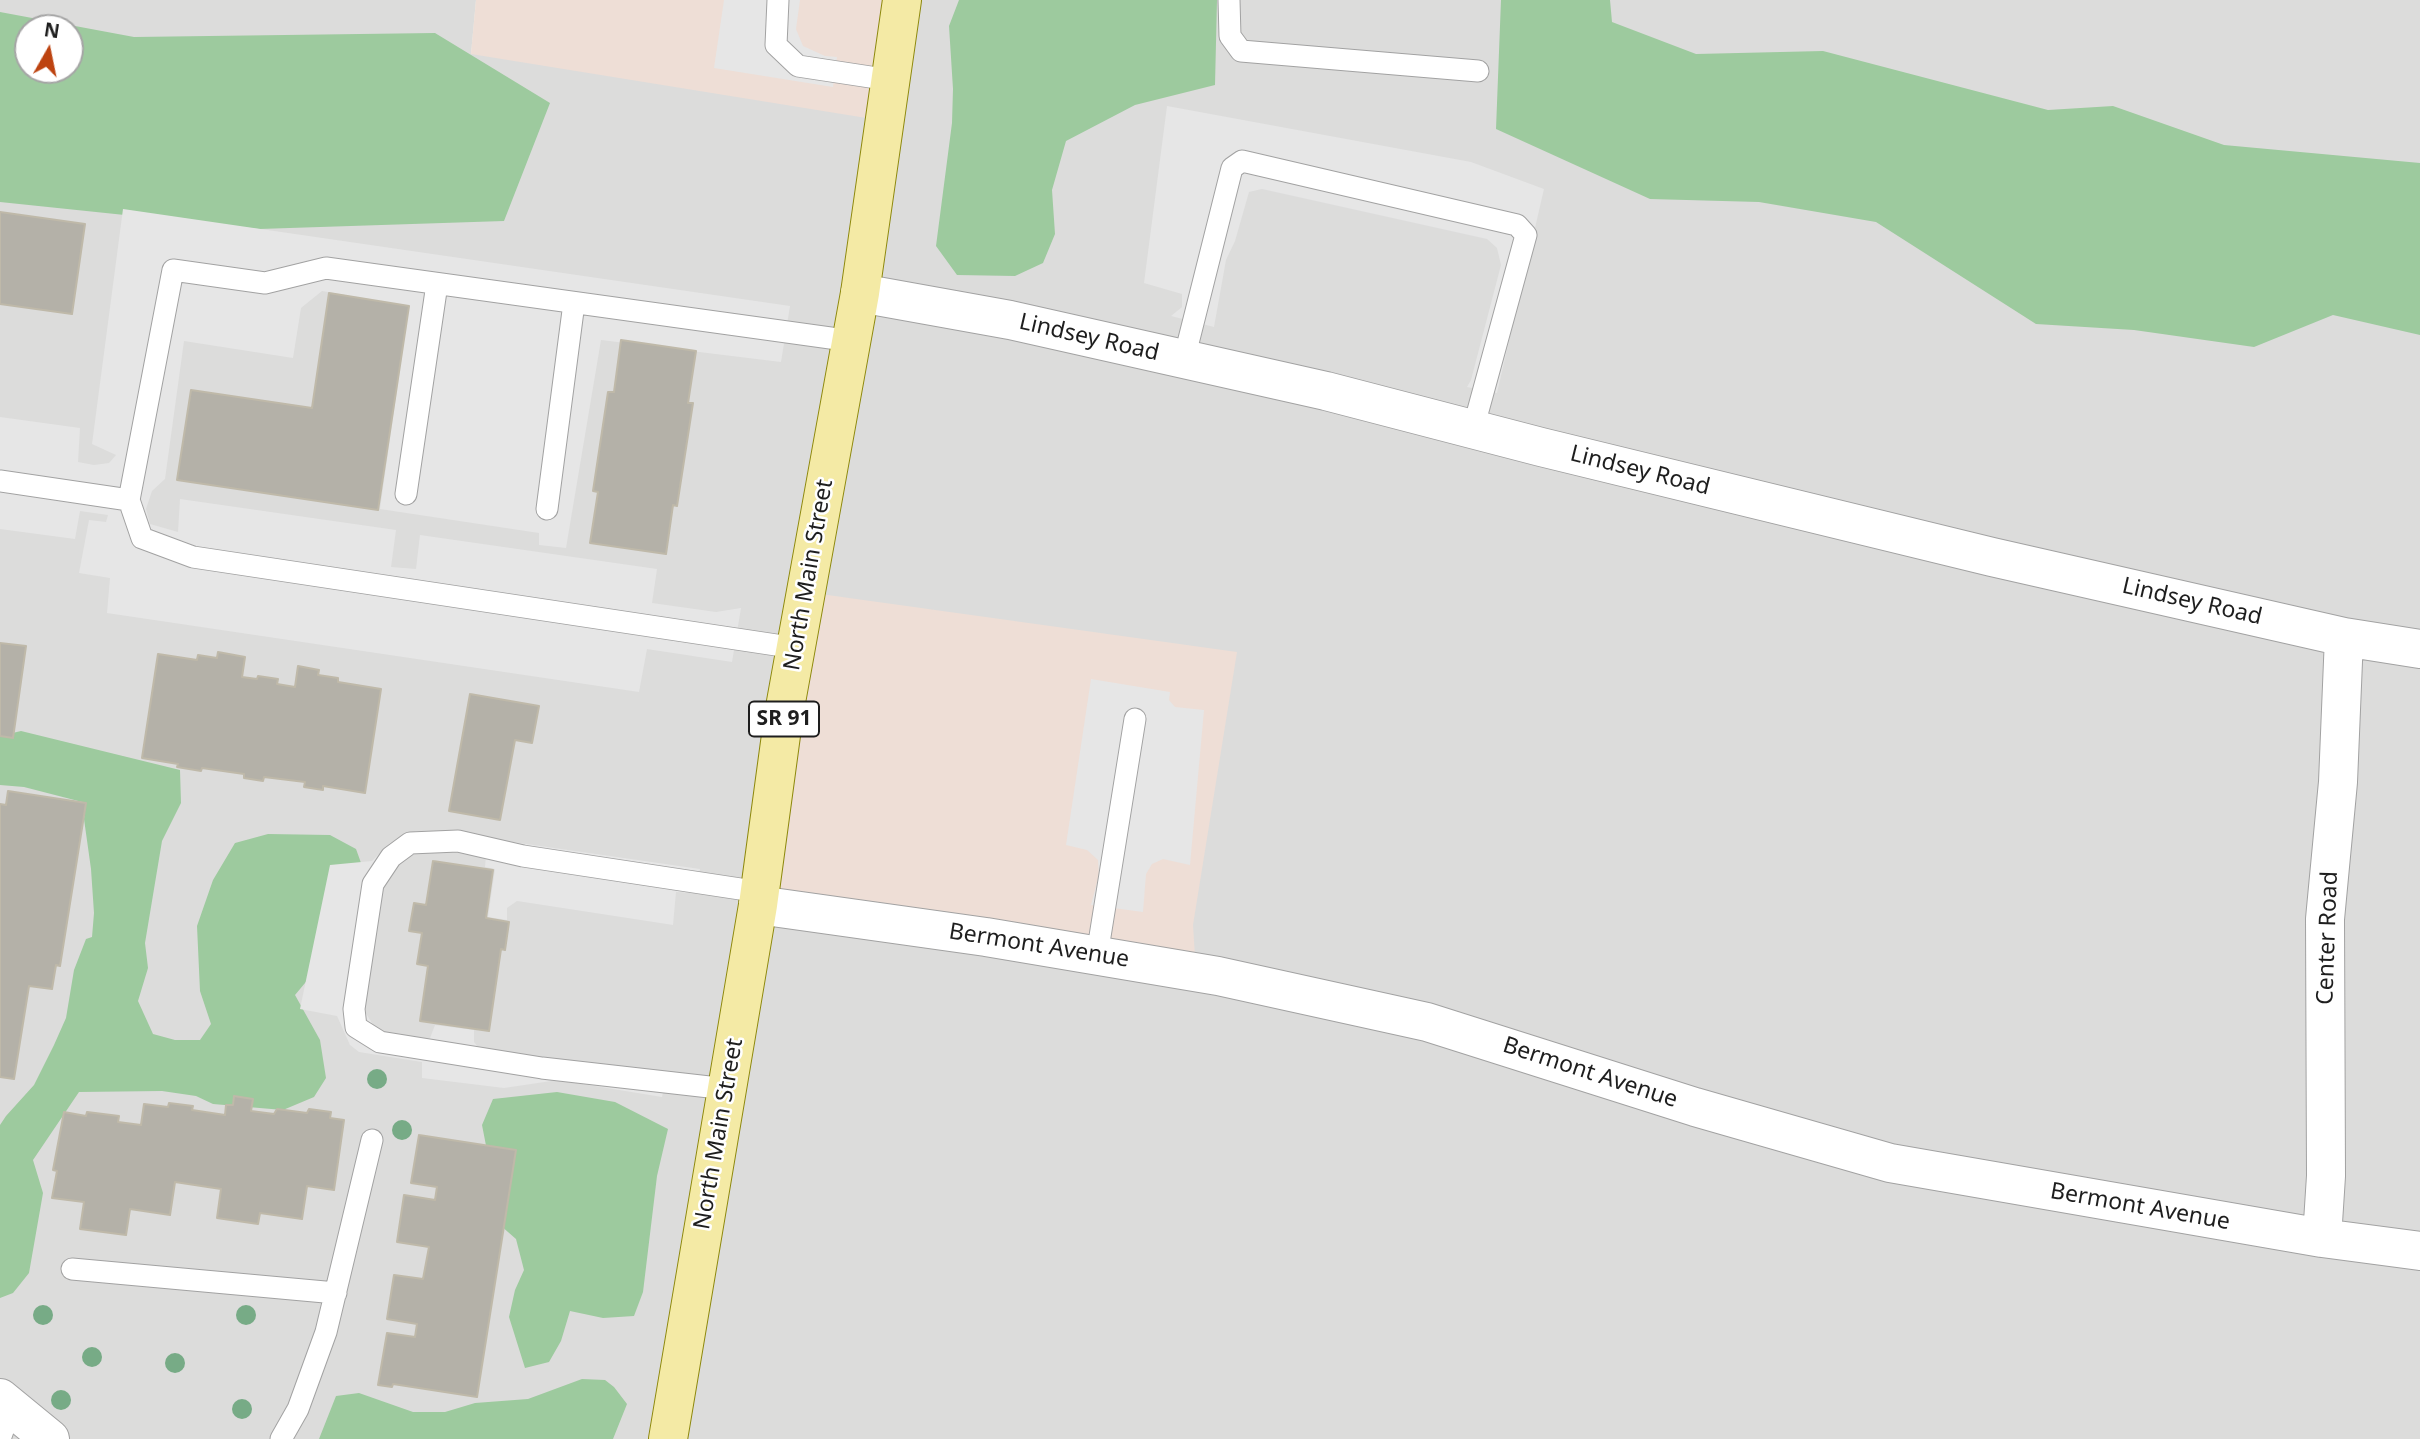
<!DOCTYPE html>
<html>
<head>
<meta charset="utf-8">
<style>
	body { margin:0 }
	#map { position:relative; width:2420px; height:1439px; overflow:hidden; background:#efeee5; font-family:"Noto Sans",sans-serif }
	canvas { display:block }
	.north { position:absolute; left:14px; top:14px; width:70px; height:70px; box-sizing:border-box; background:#fff; border:2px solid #a5a5a5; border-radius:50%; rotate:9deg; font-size:19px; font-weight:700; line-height:28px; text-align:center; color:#1e1e1e }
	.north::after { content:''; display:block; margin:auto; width:24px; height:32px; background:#bd4310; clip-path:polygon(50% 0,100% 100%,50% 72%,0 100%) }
</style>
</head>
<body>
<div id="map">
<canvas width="2420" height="1439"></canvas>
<div class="north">N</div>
</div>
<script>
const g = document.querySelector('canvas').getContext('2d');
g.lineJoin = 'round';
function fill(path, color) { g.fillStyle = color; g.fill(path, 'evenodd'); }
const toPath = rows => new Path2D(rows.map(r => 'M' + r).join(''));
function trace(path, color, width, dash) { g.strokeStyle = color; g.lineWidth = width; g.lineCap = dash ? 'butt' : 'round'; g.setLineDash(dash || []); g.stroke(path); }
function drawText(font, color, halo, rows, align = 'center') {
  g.font = font + ' "Noto Sans",sans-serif'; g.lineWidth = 5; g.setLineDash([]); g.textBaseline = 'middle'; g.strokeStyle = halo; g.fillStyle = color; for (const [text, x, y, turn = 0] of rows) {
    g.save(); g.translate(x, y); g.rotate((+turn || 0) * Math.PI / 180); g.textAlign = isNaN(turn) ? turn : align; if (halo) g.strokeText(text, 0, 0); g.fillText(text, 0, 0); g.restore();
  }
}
fill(toPath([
	[0,0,476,0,471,54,902,0,2420,0,2420,1439,0,1439],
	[28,28,70,28,70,70,28,70]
]), '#dcdcdb');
fill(toPath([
	[476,0,902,0,885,121,471,54],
	[806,592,1237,652,1193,925,1196,972,758,905]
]), '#eeded6');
fill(toPath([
	[959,0,1217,0,1215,85,1135,105,1066,141,1052,190,1055,234,1043,263,1015,276,957,275,936,246,952,123,953,89,949,26],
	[1501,0,1610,0,1612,22,1696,54,1823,51,2048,110,2113,106,2224,145,2420,163,2420,335,2333,315,2254,347,2134,330,2036,324,1876,222,1759,202,1650,199,1496,129],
	[0,12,134,37,435,33,550,103,504,221,259,229,0,202],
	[28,28,70,28,70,70,28,70],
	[21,731,180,770,181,803,162,841,145,943,148,968,138,1001,153,1034,175,1040,200,1040,211,1024,200,991,197,926,213,880,235,843,268,834,330,835,356,849,369,885,335,947,295,995,320,1040,326,1078,314,1097,283,1110,213,1104,196,1096,162,1091,79,1092,33,1160,43,1193,29,1273,13,1293,0,1298,0,1125,6,1116,34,1085,54,1045,66,1018,74,970,86,939,92,937,94,913,91,869,84,819,86,803,24,787,0,785,0,736],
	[557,1092,615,1102,668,1129,657,1176,643,1292,634,1316,603,1318,570,1311,561,1341,549,1362,525,1368,509,1317,515,1290,524,1270,516,1239,492,1218,490,1166,482,1125,493,1099],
	[582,1379,605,1380,614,1387,627,1404,613,1439,319,1439,336,1396,359,1393,413,1412,445,1412,475,1403,528,1399]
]), '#9dca9e');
fill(toPath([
	[724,0,800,0,796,29,803,46,825,56,837,57,833,87,714,68],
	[1167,106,1471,162,1544,189,1497,393,1467,387,1471,380,1501,265,1497,248,1487,239,1262,189,1249,192,1235,241,1226,260,1214,327,1171,316,1182,307,1182,294,1144,283],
	[123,209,790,306,781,362,601,340,566,548,539,545,539,533,380,509,409,306,322,291,301,308,293,358,184,341,165,479,152,491,146,509,150,524,178,532,180,499,396,530,391,567,416,569,420,535,657,569,652,603,716,612,741,608,732,662,647,649,639,692,107,613,110,578,79,573,89,520,106,522,108,515,80,511,75,539,0,529,0,417,80,428,78,462,94,465,109,463,116,455,92,444],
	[1091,679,1170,692,1169,700,1175,707,1204,710,1190,865,1163,859,1152,864,1146,874,1143,912,1091,905,1099,875,1098,860,1087,850,1066,845],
	[416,831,450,833,700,869,695,893,676,892,673,925,517,901,507,908,507,920,488,917,495,869,485,867,486,856,431,850,410,855,392,870,383,888,364,1010,375,1028,390,1035,416,1039,430,1038,435,1025,474,1030,474,1042,482,1052,666,1077,662,1097,558,1080,504,1088,422,1078,422,1062,359,1052,350,1045,337,1016,300,1009,330,865,372,861,390,843]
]), '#e6e6e6');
const building = toPath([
	[0,212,85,224,72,314,0,304,0,212],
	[329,293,409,306,378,510,177,480,191,390,312,408,329,293],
	[621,340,696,351,688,403,693,403,677,506,673,505,666,554,590,543,598,492,593,491,608,392,614,392,621,340],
	[0,643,26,646,13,738,0,736,0,643],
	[218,652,245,657,242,677,257,679,258,676,278,679,277,684,295,687,298,666,319,670,318,675,338,678,338,682,381,689,365,793,323,786,323,790,304,787,305,782,264,777,263,781,244,778,244,774,202,768,201,771,177,767,178,764,142,758,158,654,197,660,198,655,217,658,218,652],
	[470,694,539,706,532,743,515,740,500,820,449,811,470,694],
	[8,791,86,803,60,966,56,965,52,989,29,986,14,1079,0,1077,0,804,6,805,8,791],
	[433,861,493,870,486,918,509,922,505,950,501,949,489,1031,420,1021,428,966,417,964,422,933,409,931,414,903,426,905,433,861],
	[234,1096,253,1099,251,1111,274,1114,277,1109,307,1113,309,1109,331,1112,330,1118,344,1120,334,1190,307,1186,302,1219,260,1213,258,1224,217,1218,221,1189,175,1182,170,1215,130,1209,126,1235,80,1229,84,1202,52,1198,57,1171,53,1170,64,1112,86,1116,87,1112,119,1116,118,1122,141,1125,144,1104,168,1107,169,1103,193,1106,192,1110,225,1115,226,1105,233,1105,234,1096],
	[419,1135,516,1150,477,1397,393,1384,392,1387,378,1385,387,1333,415,1337,417,1324,387,1319,394,1275,423,1279,429,1247,397,1242,404,1195,435,1200,437,1187,411,1183,419,1135]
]);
fill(building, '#b4b1a8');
trace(building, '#bfb9a9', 2);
const service = toPath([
	[778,0,776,45,798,66,890,80],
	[1229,0,1230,36,1241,51,1478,71],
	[1184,359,1232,168,1242,161,1517,225,1526,235,1473,429],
	[0,481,129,500,142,538,193,557,796,648],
	[406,494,437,284],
	[129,500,173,270,265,283,326,268,852,341],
	[547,509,574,303],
	[1097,955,1135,719],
	[727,1089,542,1068,380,1042,356,1027,354,1009,373,884,391,857,410,843,458,841,523,856,760,892],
	[72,1269,336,1293],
	[0,1439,11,1408],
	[281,1439,298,1409,326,1332,372,1140]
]);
const minor = toPath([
	[860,293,1010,320,1326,391,1541,447,1992,557,2344,637,2420,649],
	[758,905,986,937,1218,976,1427,1022,1695,1107,1890,1163,2322,1238,2420,1251],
	[2322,1238,2326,1176,2325,919,2338,782,2344,637],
	[0,1398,50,1439]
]);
const primary = toPath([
	[668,1439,758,905,784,713,860,293,902,0]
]);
trace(service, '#a2a2a2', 23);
trace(minor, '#a2a2a2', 40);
trace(primary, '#8d880c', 40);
trace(service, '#fff', 21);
trace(minor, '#fff', 38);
trace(primary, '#f4eaa5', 38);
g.fillStyle = '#77ab86';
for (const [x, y] of [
	[377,1079],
	[402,1130],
	[43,1315],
	[246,1315],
	[92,1357],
	[175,1363],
	[61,1400],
	[242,1409]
]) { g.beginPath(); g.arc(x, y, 10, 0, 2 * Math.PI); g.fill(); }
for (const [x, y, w] of [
	[784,719,70]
]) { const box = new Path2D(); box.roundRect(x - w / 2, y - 17.5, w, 35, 5); g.fillStyle = '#fff'; g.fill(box); trace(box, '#1e1e1e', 2); }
drawText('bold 21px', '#1e1e1e', null, [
	["SR 91",784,719]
]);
drawText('23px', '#1e1e1e', '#fff', [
	["Lindsey Road",1089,338,13],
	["Lindsey Road",1640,471,14],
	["North Main Street",809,575,-80],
	["Lindsey Road",2192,602,13],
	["Center Road",2328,938,-88],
	["Bermont Avenue",1039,946,9],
	["Bermont Avenue",1590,1073,18],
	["North Main Street",719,1134,-80],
	["Bermont Avenue",2140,1207,10]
]);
</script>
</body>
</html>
